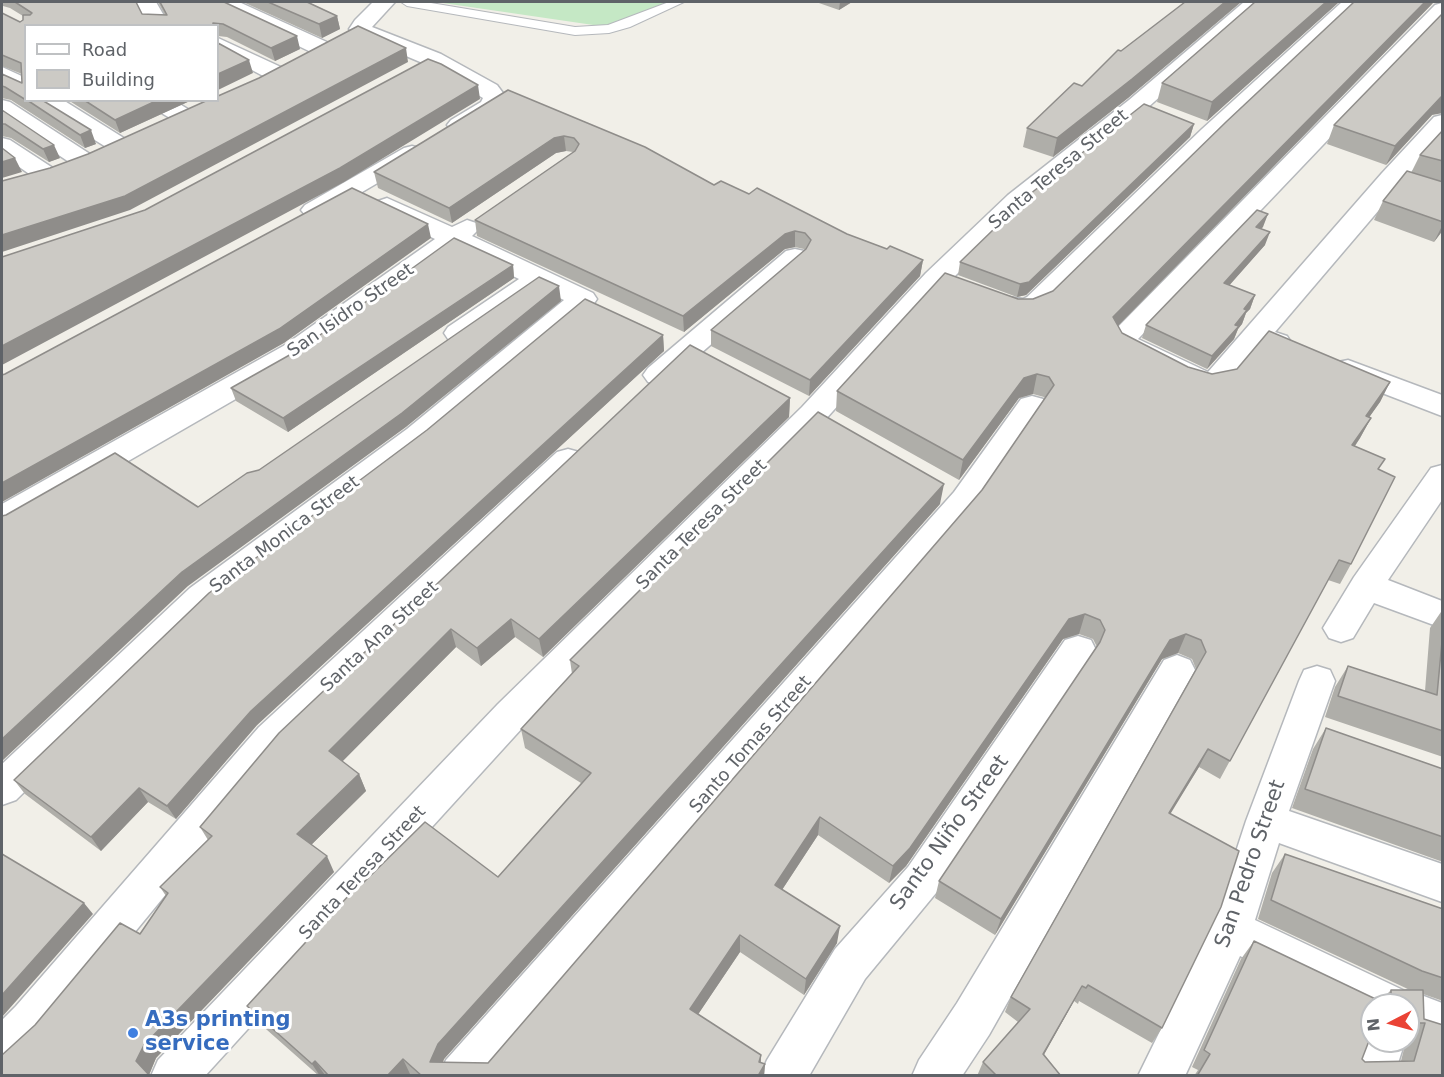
<!DOCTYPE html>
<html>
<head>
<meta charset="utf-8">
<style>
	body { margin:0 }
	#map { position:relative; width:1444px; height:1077px; overflow:hidden; background:#f1efe8; font-family:"DejaVu Sans",sans-serif }
	canvas { display:block }
	.frame { position:absolute; inset:0; border:3px solid #5f6368; pointer-events:none }
	.legend { position:absolute; left:24px; top:24px; width:195px; height:78px; box-sizing:border-box; background:#fff; border:2px solid #bfc1c3; margin:0; padding:8px 10px; list-style:none; font-size:18px; color:#5f6368 }
	.legend li { display:flex; align-items:center; gap:12px; height:30px }
	.legend b { width:30px; border:2px solid #bfc1c3 }
	.north { position:absolute; left:1360px; top:993px; width:60px; height:60px; box-sizing:border-box; background:#fff; border:2px solid #bfc1c3; border-radius:50%; rotate:264deg; font-size:16px; font-weight:700; line-height:24px; text-align:center; color:#5f6368 }
	.north::after { content:''; display:block; margin:auto; width:21px; height:27px; background:#ea4335; clip-path:polygon(50% 0,100% 100%,50% 72%,0 100%) }
</style>
</head>
<body>
<div id="map">
<canvas width="1444" height="1077"></canvas>
<div class="frame"></div>
<ul class="legend">
<li><b style="height:8px;background:#fff"></b>Road</li>
<li><b style="height:16px;background:#cccac5"></b>Building</li>
</ul>
<div class="north">N</div>
</div>
<script>
const g = document.querySelector('canvas').getContext('2d');
g.lineJoin = 'round';
function fill(path, color) { g.fillStyle = color; g.fill(path, 'evenodd'); }
const toPath = rows => new Path2D(rows.map(r => 'M' + r).join(''));
function trace(path, color, width, dash) { g.strokeStyle = color; g.lineWidth = width; g.lineCap = dash ? 'butt' : 'round'; g.setLineDash(dash || []); g.stroke(path); }
function drawText(font, color, halo, rows, align = 'center') {
  g.font = font + ' "DejaVu Sans",sans-serif'; g.lineWidth = 6; g.setLineDash([]); g.textBaseline = 'middle'; g.strokeStyle = halo; g.fillStyle = color; for (const [text, x, y, turn = 0] of rows) {
    g.save(); g.translate(x, y); g.rotate((+turn || 0) * Math.PI / 180); g.textAlign = isNaN(turn) ? turn : align; if (halo) g.strokeText(text, 0, 0); g.fillText(text, 0, 0); g.restore();
  }
}
fill(toPath([
	[436,2,672,2,607,27]
]), '#c5e8c5');
const lane = toPath([
	[401,2,425,2,575,27,608,25,669,2,684,2,630,27,609,33,575,35,407,6,401,2]
]);
const street = toPath([
	[136,2,156,2,170,26,149,26,136,2],
	[213,2,239,2,329,43,332,48,329,53,321,54,313,53,216,6,213,2],
	[373,2,395,2,372,27,441,54,497,85,506,97,499,111,467,130,459,132,451,130,447,125,451,120,481,102,483,98,425,64,354,34,349,29,355,20,373,2],
	[1244,2,1266,2,1145,110,1026,205,946,285,824,421,524,726,205,1076,151,1076,158,1060,498,704,802,407,926,273,1008,195,1129,100,1244,2],
	[1342,2,1363,2,1218,139,1047,309,1028,317,1014,317,998,312,994,306,998,300,1008,297,1023,299,1027,297,1202,129,1342,2],
	[1442,3,1442,20,1138,339,1208,372,1382,173,1434,117,1442,115,1442,136,1275,332,1287,336,1291,342,1287,348,1277,351,1262,347,1227,387,1205,392,1182,385,1117,351,1109,338,1113,332,1435,5,1442,3],
	[218,38,283,68,286,73,283,78,275,80,267,78,218,52,218,38],
	[2,67,26,78,26,95,2,83,2,67],
	[2,100,10,102,93,156,96,161,93,166,84,168,75,166,2,117,2,100],
	[35,100,63,100,127,140,131,145,127,150,119,152,111,150,38,105,35,100],
	[145,100,173,100,191,111,195,116,191,121,183,123,175,121,148,105,145,100],
	[2,138,10,140,56,170,59,175,56,180,47,182,38,180,2,155,2,138],
	[412,146,420,148,424,153,420,158,323,215,314,218,305,215,301,210,305,205,404,148,412,146],
	[387,198,452,227,467,220,476,223,480,228,472,236,593,293,597,299,593,305,429,443,214,606,16,800,2,805,2,764,190,588,407,429,564,300,540,289,468,339,458,342,448,339,444,333,448,327,519,279,456,248,305,359,14,527,2,531,2,504,285,345,435,239,378,211,374,206,378,201,387,198],
	[795,249,804,251,808,257,804,263,668,382,658,385,648,382,643,375,648,368,786,251,795,249],
	[1348,360,1442,395,1442,416,1338,376,1333,369,1338,362,1348,360],
	[1032,396,1043,399,1047,406,976,508,492,1076,439,1076,446,1060,954,492,1021,399,1032,396],
	[568,449,579,452,584,460,579,468,285,749,48,1038,18,1067,2,1073,2,1020,16,1006,259,727,557,452,568,449],
	[1442,465,1442,500,1388,580,1442,601,1442,628,1374,603,1353,638,1341,642,1329,638,1323,628,1354,577,1431,468,1442,465],
	[1078,636,1091,640,1096,650,1091,660,936,893,865,979,809,1076,760,1076,767,1060,835,949,908,867,1065,640,1078,636],
	[1177,655,1190,660,1195,670,989,1035,962,1076,912,1076,919,1060,957,1003,1164,660,1177,655],
	[1317,666,1330,670,1335,681,1289,811,1442,864,1442,902,1279,843,1255,920,1405,991,1408,990,1442,1003,1442,1047,1408,1034,1408,1005,1372,1005,1372,1020,1240,956,1185,1076,1138,1076,1212,925,1246,821,1299,681,1304,670,1317,666],
	[1372,1023,1372,1041,1405,1041,1394,1076,1348,1076,1367,1025,1372,1023]
]);
trace(lane, '#b5b8bc', 2);
trace(street, '#b5b8bc', 3);
fill(lane, '#fff');
fill(street, '#fff');
fill(toPath([
	[2,2,136,2,142,14,165,15,158,2,224,2,300,49,275,61,227,37,218,36,218,26,26,26,26,100,43,100,96,144,85,148,11,100,2,98,2,74,22,83,22,74,2,66,2,13,20,22,23,20,23,16,10,8,3,6,2,7],
	[243,2,308,2,337,16,340,29,322,38],
	[816,2,852,2,839,10],
	[1185,2,1241,2,1128,98,1053,157,1023,147,1027,128,1082,86,1121,51],
	[1255,2,1339,2,1207,121,1157,102,1162,83],
	[1433,3,1118,326,1122,333,1188,367,1212,374,1390,382,1380,402,1369,417,1371,418,1360,438,1355,446,1379,469,1351,564,1340,584,1328,580,1220,779,1199,767,1170,813,1162,1028,1152,1043,1079,1001,1078,1004,1074,1001,1044,1054,1061,1076,977,1076,983,1062,1018,1022,1005,1012,1011,997,1196,669,1192,659,1178,653,1162,659,995,935,935,898,939,881,1097,647,1093,639,1079,634,1063,639,906,866,889,883,818,835,782,890,837,943,804,995,740,952,698,1014,761,1055,761,1063,765,1064,764,1076,412,1076,410,1074,408,1076,319,1076,258,1022,247,1006,364,882,498,877,581,783,525,748,521,729,572,674,570,660,940,504,444,1059,443,1062,488,1063,982,490,1045,398,1044,397,1033,394,1019,398,959,480,836,411,837,391,1018,299,1033,299,1053,291],
	[508,90,714,185,749,194,847,234,887,249,923,260,920,276,809,396,711,346,711,330,805,250,804,249,795,247,785,249,684,332,477,236,475,220,573,152,566,151,556,153,452,223,378,188,374,172],
	[68,100,192,100,120,133],
	[2,110,60,158,49,162,11,138,2,136],
	[1432,115,1386,165,1327,144,1334,125],
	[1194,124,1190,137,1026,295,1017,297,958,275,960,262],
	[1443,130,1443,230,1434,242,1374,220,1383,201,1411,173,1420,155],
	[1263,227,1261,229,1265,245,1229,285,1255,295,1250,309,1246,313,1242,324,1238,329,1234,339,1207,369,1142,338,1146,325],
	[513,265,514,278,288,432,236,401,231,388],
	[663,335,664,351,257,725,176,819,148,802,101,851,25,794,14,780],
	[790,398,789,417,543,657,515,637,481,666,456,647,342,761,359,774,366,791,311,845,334,872,156,1058,149,1075,2,1076,140,934,166,896,160,887,208,840,200,827,279,733],
	[1443,609,1443,757,1325,717,1335,687,1348,666,1425,691,1430,628],
	[1326,728,1443,769,1443,862,1292,808,1313,749],
	[1285,854,1443,909,1443,1001,1423,994,1424,1019,1443,1076,1194,1076,1198,1070,1192,1067,1241,959,1254,941,1380,1001,1391,990,1410,990,1258,919,1272,873],
	[1372,1005,1408,1005,1408,1041,1406,1041,1401,1061,1365,1062,1362,1059]
]), '#afaea9');
fill(toPath([
	[840,2,852,2,839,10],
	[1225,2,1241,2,1128,98,1053,157,1057,138],
	[1326,2,1339,2,1207,121,1212,102],
	[1425,2,1442,2,1433,3,1107,337,1113,317],
	[337,16,340,29,322,38,319,24],
	[297,36,300,49,275,61,271,48],
	[406,48,408,62,130,210,2,252,2,235],
	[249,60,253,73,218,90,218,74],
	[478,85,480,99,344,182,2,365,2,346],
	[1443,96,1443,113,1432,115,1386,165,1395,146,1441,97],
	[158,100,192,100,120,133,115,120],
	[1194,124,1190,137,1026,295,1017,297,1020,284],
	[91,130,96,144,85,148,80,135],
	[564,136,566,151,556,153,452,223,449,208,554,138],
	[54,145,60,158,49,162,43,149],
	[15,158,22,172,2,178,2,162],
	[1268,214,1263,227,1251,240,1256,227],
	[428,224,431,238,284,343,2,502,2,483],
	[1443,224,1443,230,1434,242],
	[795,231,795,247,785,249,684,332,683,316,785,234],
	[1270,232,1265,245,1220,296,1224,283],
	[923,260,920,276,809,396,810,380],
	[513,265,514,278,288,432,283,418],
	[559,286,561,301,406,427,188,586,2,761,2,739,182,572],
	[1255,295,1250,309,1246,313,1242,324,1238,329,1234,339,1207,369,1212,356,1235,325,1244,309],
	[663,335,664,351,257,725,176,819,167,806,251,711],
	[1037,374,1033,394,1019,398,959,480,963,460,1024,378],
	[1390,382,1380,402,1356,436,1366,416],
	[790,398,789,417,543,657,539,639],
	[1371,418,1360,438,1342,465,1352,445],
	[944,484,940,504,444,1059,437,1076,430,1062,438,1044],
	[1085,614,1079,634,1063,639,906,866,889,883,893,866,1069,619],
	[511,619,515,637,481,666,477,648],
	[451,629,456,647,336,768,329,751],
	[1186,634,1178,653,1162,659,995,935,1001,919,1170,640],
	[1208,749,1199,767,1160,831,1169,813],
	[359,774,366,791,305,851,297,834],
	[139,788,148,802,101,851,91,837],
	[820,817,818,835,774,902,775,885],
	[327,856,334,872,156,1058,149,1075,136,1061,144,1045],
	[84,903,93,914,2,1017,2,995],
	[840,926,837,943,804,995,806,979],
	[740,935,740,952,691,1025,690,1009],
	[1082,986,1074,1001,1036,1069,1043,1054],
	[761,1055,760,1070,765,1064,764,1076,758,1076,759,1062],
	[403,1059,410,1074,408,1076,387,1076],
	[315,1061,325,1075,324,1076,320,1076,312,1064]
]), '#8f8d8a');
const building = toPath([
	[15,2,136,2,142,14,167,15,160,2,224,2,297,36,271,48,223,24,213,23,213,26,26,26,26,100,5,87,2,86,2,74,22,83,21,63,2,55,2,13,20,22,23,20,23,15,30,15,32,13,15,2],
	[268,2,307,2,337,16,319,24,268,2],
	[1185,2,1225,2,1132,79,1057,138,1027,128,1074,83,1082,86,1118,50,1121,51,1185,2],
	[1255,2,1326,2,1212,102,1162,83,1255,2],
	[1354,2,1425,2,1113,317,1122,333,1188,367,1212,374,1237,369,1269,331,1390,382,1366,416,1371,418,1352,445,1385,459,1378,469,1395,477,1351,564,1339,560,1230,761,1208,749,1169,813,1239,851,1221,907,1162,1028,1088,985,1086,988,1082,986,1043,1054,1061,1076,997,1076,983,1062,1030,1009,1011,997,1206,652,1201,640,1186,634,1170,640,1001,919,939,881,1100,642,1105,630,1100,620,1085,614,1069,619,910,848,893,866,820,817,775,885,840,926,806,979,740,935,690,1009,761,1055,759,1062,765,1064,758,1076,422,1076,403,1059,387,1076,329,1076,315,1061,312,1064,247,1006,362,881,364,882,425,822,498,877,591,773,521,729,579,666,570,660,818,412,944,484,438,1044,430,1062,488,1063,982,490,1054,385,1049,377,1037,374,1024,378,963,460,837,391,945,273,1018,299,1033,299,1053,291,1226,122,1354,2],
	[1443,13,1443,96,1441,97,1395,146,1334,125,1443,13],
	[358,26,406,48,125,196,2,235,2,181,50,168,88,154,208,100,218,100,218,96,259,78,358,26],
	[218,43,249,60,218,74,218,43],
	[428,59,441,64,478,85,340,168,2,346,2,257,145,210,428,59],
	[508,90,645,147,714,185,721,181,749,194,757,188,847,234,887,249,890,246,923,260,810,380,711,330,806,249,811,240,805,233,795,231,785,234,683,316,475,220,575,151,579,144,574,138,564,136,554,138,449,208,374,172,508,90],
	[27,100,42,100,91,130,80,135,27,100],
	[84,100,158,100,115,120,84,100],
	[1144,104,1194,124,1029,282,1020,284,960,262,1030,194,1144,104],
	[2,110,54,145,43,149,5,124,2,124,2,110],
	[1443,130,1443,161,1420,155,1443,130],
	[2,148,15,158,2,162,2,148],
	[1407,171,1443,182,1443,222,1383,201,1407,171],
	[352,188,428,224,279,329,2,483,2,375,5,374,352,188],
	[1257,210,1268,214,1256,227,1270,232,1224,283,1255,295,1244,309,1247,310,1235,325,1239,326,1212,356,1146,325,1257,210],
	[454,238,513,265,283,418,231,388,302,348,454,238],
	[539,277,559,286,402,413,182,572,2,739,2,516,6,515,115,453,198,507,247,473,259,470,539,277],
	[585,299,663,335,251,711,167,806,139,788,91,837,14,780,209,593,427,430,585,299],
	[690,345,790,398,539,639,511,619,477,648,451,629,329,751,359,774,297,834,327,856,144,1045,136,1061,150,1076,2,1076,2,1055,35,1025,120,923,140,934,168,893,160,887,212,836,200,827,279,733,690,345],
	[1443,631,1443,731,1338,696,1348,666,1437,695,1443,631],
	[1326,728,1443,769,1443,837,1305,789,1326,728],
	[2,854,84,903,2,995,2,854],
	[1285,854,1443,909,1443,978,1422,971,1271,900,1285,854],
	[1254,941,1386,1004,1372,1005,1372,1033,1362,1059,1365,1062,1414,1061,1425,1023,1408,1023,1408,1005,1391,1005,1391,990,1423,990,1424,1019,1443,1025,1443,1076,1197,1076,1210,1054,1204,1050,1254,941]
]);
fill(building, '#cccac5');
trace(building, '#8f8d8a', 1.5);
for (const [x, y, r, color] of [
	[133,1033,6,"#3f7fe0"]
]) { const dot = new Path2D(); dot.arc(x, y, r, 0, 2 * Math.PI); g.fillStyle = color; g.fill(dot); trace(dot, '#fff', 2); }
drawText('18px', '#5f6368', '#fff', [
	["Santa Teresa Street",1059,170,-40],
	["San Isidro Street",351,311,-35],
	["Santa Teresa Street",702,525,-45],
	["Santa Monica Street",285,535,-37],
	["Santa Ana Street",380,637,-43],
	["Santo Tomas Street",751,745,-49],
	["Santa Teresa Street",363,873,-47]
]);
drawText('21px', '#5f6368', '#fff', [
	["Santo Niño Street",950,833,-54],
	["San Pedro Street",1251,864,-71]
]);
drawText('bold 21px', '#366cbe', '#fff', [
	["A3s printing",145,1021],
	["service",145,1045]
], 'left');
</script>
</body>
</html>
